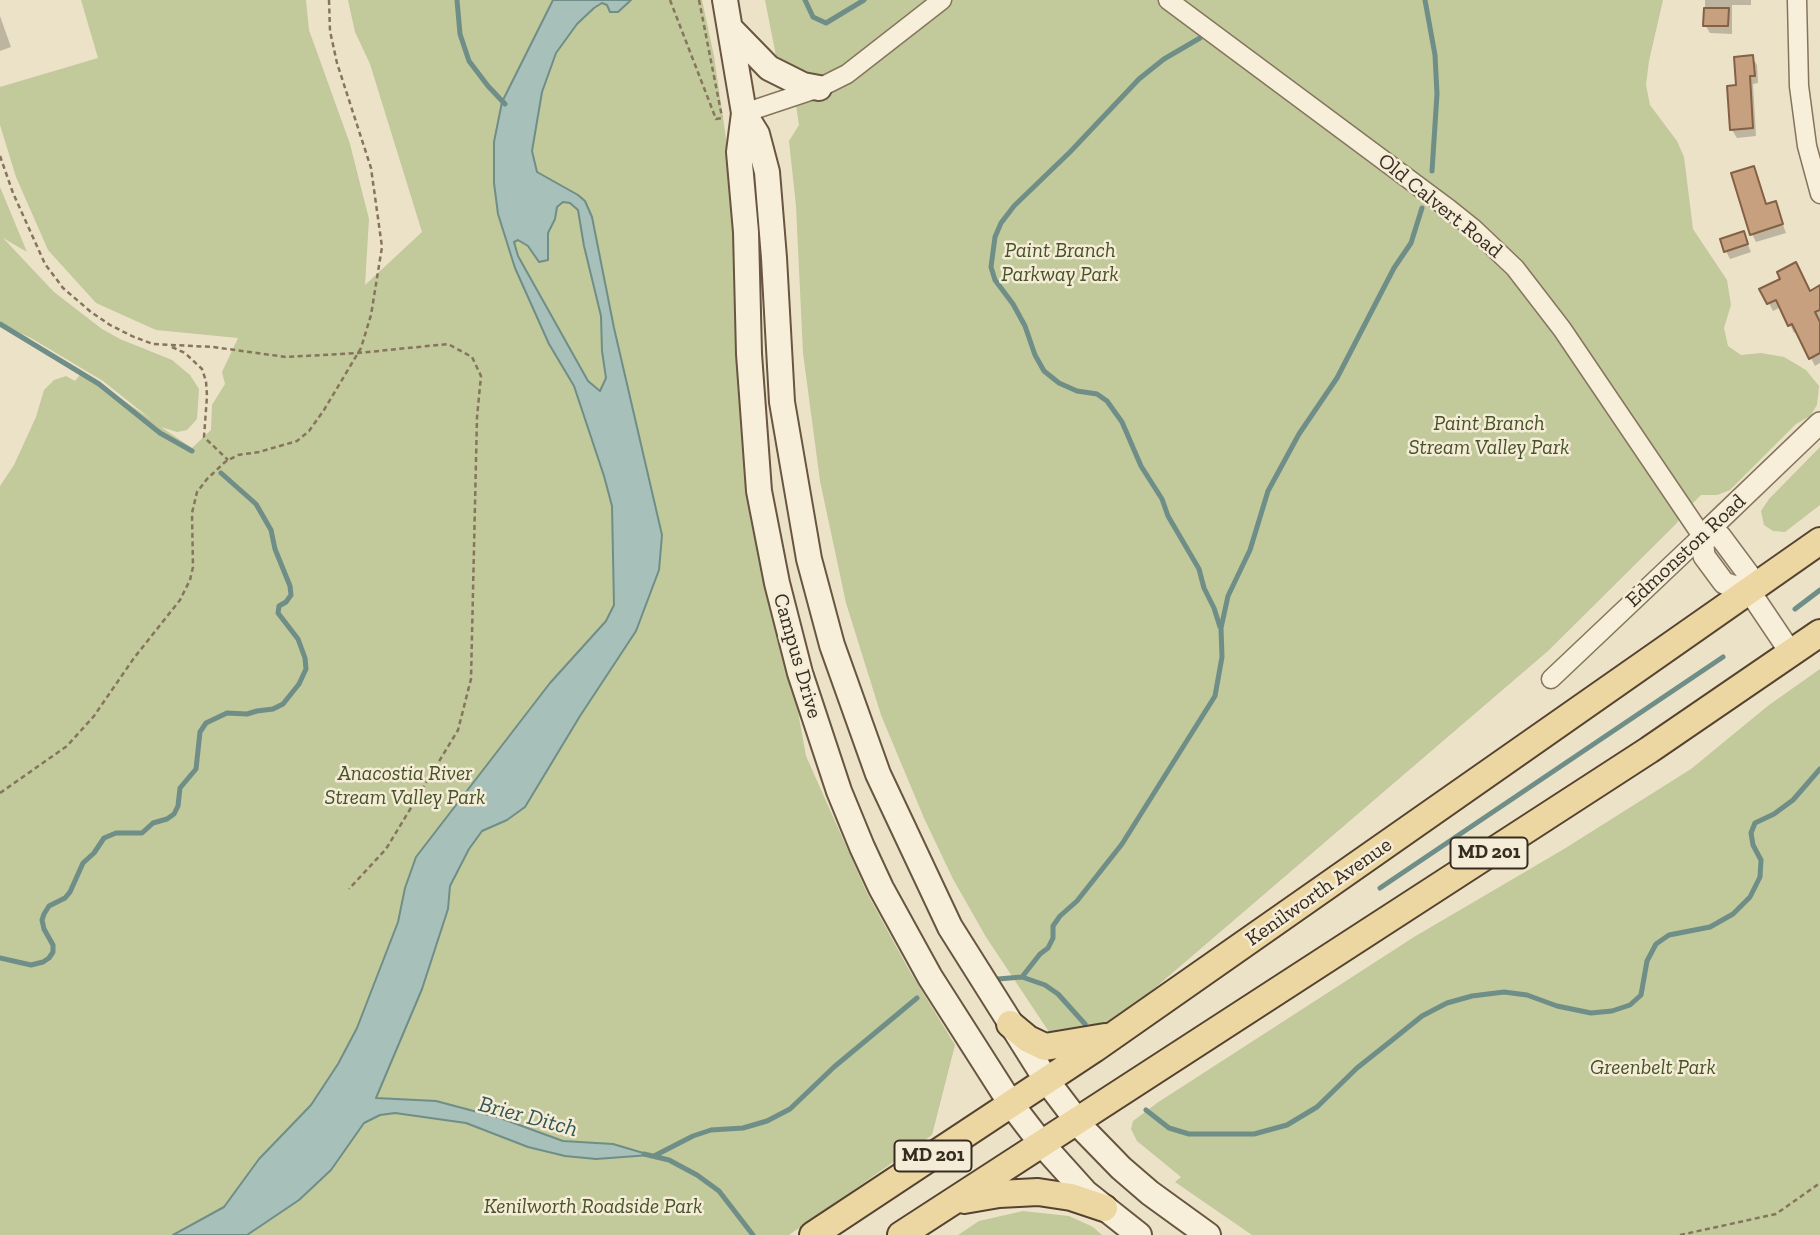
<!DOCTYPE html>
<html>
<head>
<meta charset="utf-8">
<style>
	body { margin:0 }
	canvas { display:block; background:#ece2c7 }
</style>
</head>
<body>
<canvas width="1820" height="1235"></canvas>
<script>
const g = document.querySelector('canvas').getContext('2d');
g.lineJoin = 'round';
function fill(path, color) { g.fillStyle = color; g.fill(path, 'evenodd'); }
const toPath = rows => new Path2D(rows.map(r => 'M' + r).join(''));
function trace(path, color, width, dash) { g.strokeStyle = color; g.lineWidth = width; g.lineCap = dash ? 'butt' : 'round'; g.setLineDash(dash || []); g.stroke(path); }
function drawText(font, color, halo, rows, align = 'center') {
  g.font = font + ' "Zilla Slab",serif'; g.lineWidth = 5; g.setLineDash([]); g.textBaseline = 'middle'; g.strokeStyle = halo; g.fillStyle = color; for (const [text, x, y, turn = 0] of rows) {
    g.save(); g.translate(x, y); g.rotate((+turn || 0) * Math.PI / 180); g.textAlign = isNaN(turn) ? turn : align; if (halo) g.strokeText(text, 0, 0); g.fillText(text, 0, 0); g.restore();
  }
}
fill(toPath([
	[81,0,306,0,309,30,350,144,369,219,365,285,422,232,370,64,355,32,348,0,702,0,714,56,727,145,734,235,737,371,749,490,791,673,806,756,867,893,909,970,955,1045,932,1135,789,1235,0,1235,0,486,14,465,36,417,44,390,54,380,66,376,75,381,82,372,152,420,103,381,31,338,0,324,0,187,27,252,3,238,54,292,102,329,120,339,172,360,190,375,199,389,197,419,187,430,177,432,161,427,192,448,211,430,212,405,225,384,222,372,238,338,156,330,96,303,48,250,16,177,0,125,0,87,98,58],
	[765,0,1663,0,1649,61,1646,85,1650,105,1677,141,1684,157,1693,229,1727,280,1731,305,1724,328,1728,346,1741,355,1761,353,1784,357,1806,370,1819,386,1817,405,1810,416,1796,424,1730,490,1717,495,1701,495,1685,511,1676,524,1548,651,1086,1047,1059,1047,986,937,953,879,924,818,881,715,846,603,820,481,803,353,796,206,789,141,799,125,790,65,776,56],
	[1820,447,1820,505,1785,532,1773,531,1764,525,1761,511,1769,499],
	[1820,669,1820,1235,1252,1235,1175,1182,1181,1177,1137,1141,1131,1129,1133,1121,1157,1103,1414,937,1564,849,1691,769,1769,705],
	[1023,1211,1069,1216,1093,1227,1102,1235,958,1235,979,1221]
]), '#c2c99b');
const water = toPath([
	[553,0,631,0,618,12,610,12,607,5,602,3,594,8,577,24,556,53,542,92,532,151,537,172,578,195,585,201,592,217,614,328,662,535,659,570,636,631,580,716,525,807,507,820,482,831,469,849,450,886,448,909,422,989,376,1098,436,1101,500,1118,563,1141,613,1144,650,1155,596,1159,565,1156,528,1147,466,1123,395,1113,380,1115,364,1123,331,1170,299,1200,247,1235,173,1235,224,1207,259,1159,311,1105,338,1064,357,1028,398,922,405,888,416,857,550,683,606,621,614,605,612,506,604,476,574,386,549,344,515,268,498,214,494,183,494,142,502,102,553,0],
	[563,202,570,203,578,210,584,246,601,316,602,351,606,378,600,391,588,381,518,256,514,242,518,240,528,246,539,262,548,260,548,233,555,219,557,207,563,202]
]);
fill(water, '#a8c0ba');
trace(water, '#6f8e87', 2);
fill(toPath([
	[1705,0,1751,0,1751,5,1732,5,1732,34,1710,33,1705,25],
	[0,16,11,47,0,51],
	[1752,57,1757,65,1758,83,1753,84,1756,136,1737,138,1732,130],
	[1754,168,1767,206,1775,203,1786,233,1756,242,1752,234],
	[1743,233,1751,252,1730,259,1726,251],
	[1762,290,1820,295,1820,363,1815,366,1797,331,1794,333,1781,307,1773,311]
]), '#0003');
trace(toPath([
	[457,0,460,34,469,61,488,86,505,104],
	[805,0,813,17,826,23,864,0],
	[1425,0,1435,55,1437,94,1432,171],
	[1200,38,1164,59,1139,79,1070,152,1014,206,1001,223,995,237,991,267,995,280,1013,304,1025,326,1035,355,1044,371,1059,383,1077,391,1097,394,1107,401,1122,422,1141,466,1162,499,1168,516,1199,569,1204,588,1214,608,1220,627],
	[0,324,99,384,160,433,192,451],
	[1795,609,1820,590],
	[1380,888,1723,657],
	[0,958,31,965,43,962,49,958,53,952,53,945,44,929,42,920,44,914,49,906,65,898,70,892,83,863,94,853,104,838,116,833,142,833,153,823,167,819,174,814,178,806,180,788,196,769,200,732,206,723,227,713,247,714,257,711,273,709,283,704,299,684,306,669,305,658,298,639,278,613,279,606,286,602,291,595,290,586,275,549,271,530,256,504,221,473],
	[1022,977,1040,954,1048,948,1053,938,1053,926,1060,916,1077,901,1122,844,1215,696,1222,657,1221,628,1228,596,1250,550,1268,491,1299,434,1337,378,1394,268,1411,243,1422,208],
	[998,979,1022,977,1045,985,1058,994,1085,1024],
	[1146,1110,1169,1128,1189,1134,1254,1134,1287,1125,1317,1107,1357,1068,1391,1041,1422,1016,1447,1003,1472,996,1504,992,1527,995,1557,1006,1591,1013,1612,1011,1630,1005,1641,995,1647,961,1656,944,1669,935,1710,927,1733,914,1750,897,1760,877,1761,860,1753,845,1751,833,1755,823,1774,814,1793,800,1820,769],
	[644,1154,669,1160,697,1175,719,1191,753,1235],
	[654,1156,693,1136,711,1130,743,1128,767,1121,790,1109,834,1067,917,998]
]), '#6f8e87', 5);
const building = toPath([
	[1704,8,1729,8,1728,26,1703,26,1704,8],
	[1753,55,1755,76,1750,76,1753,128,1730,130,1727,86,1736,85,1734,57,1753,55],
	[1754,166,1766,204,1776,201,1783,224,1750,235,1731,173,1754,166],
	[1744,231,1748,244,1724,252,1720,239,1744,231],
	[1796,262,1810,291,1820,285,1820,310,1815,312,1820,322,1820,353,1809,359,1792,324,1788,326,1776,300,1767,304,1759,289,1780,279,1777,272,1796,262]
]);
fill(building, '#c7a07f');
trace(building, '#846045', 2);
const minor = toPath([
	[1168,0,1449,209,1474,229,1515,268,1562,329,1702,536,1551,679],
	[1797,0,1799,86,1807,146,1820,194],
	[744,113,819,88,847,74,942,0]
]);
const tertiary = toPath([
	[1702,536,1820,423],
	[1702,536,1720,536,1749,575,1750,592,1791,653],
	[1702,536,1704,556,1724,583,1750,592]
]);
const secondary = toPath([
	[725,0,744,113,739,152,746,232,749,354,759,491,777,583,800,673,839,791,862,847,881,888,930,977,1011,1104,1041,1143,1086,1193,1139,1235],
	[731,29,769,68,803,85,819,88],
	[744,113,757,134,767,172,774,258,782,402,809,559,832,645,878,774,950,927,1047,1081,1085,1131,1121,1168,1150,1193,1208,1235]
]);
const primary = toPath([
	[1010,1024,1028,1039,1045,1047,1105,1037],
	[964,1200,999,1194,1038,1192,1071,1197,1104,1208],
	[813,1235,1094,1049,1820,541],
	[901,1235,1649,750,1820,633]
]);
trace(minor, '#86755d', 21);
trace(tertiary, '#86755d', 24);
trace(secondary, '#685640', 28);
trace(primary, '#554331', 30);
trace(toPath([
	[670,0,716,119,722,118],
	[699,0,722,117],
	[0,156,13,193,45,264,63,288,91,312,110,325,134,337,153,344,213,347,286,357,358,353,448,344,472,357,481,376,477,417,471,679,458,730,386,849,349,889],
	[172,347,185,353,202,369,206,381,207,396,204,437,228,460],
	[0,793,67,746,94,716,134,658,180,600,190,580,193,567,192,513,197,492,207,479,225,462,238,455,259,452,297,441,309,431,324,410,361,348,371,315,382,247,371,168,337,63,330,31,329,0],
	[1680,1235,1776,1214,1820,1183]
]), '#86755d', 2.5, [5, 3.5]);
trace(minor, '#f7efda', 18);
trace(tertiary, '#f7efda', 21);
trace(secondary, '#f7efda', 24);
trace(primary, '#ecd7a2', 26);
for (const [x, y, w] of [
	[1489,853,77],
	[933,1156,77]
]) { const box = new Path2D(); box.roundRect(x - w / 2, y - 15.5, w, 31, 5); g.fillStyle = '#f4ecd6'; g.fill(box); trace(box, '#382c20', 2); }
drawText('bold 19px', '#382c20', null, [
	["MD 201",1489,853],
	["MD 201",933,1156]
]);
drawText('21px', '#382c20', '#f4ecd6', [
	["Old Calvert Road",1440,206,39],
	["Edmonston Road",1686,551,-43],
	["Campus Drive",797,656,74],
	["Kenilworth Avenue",1319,892,-35]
]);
drawText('italic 21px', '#465328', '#f4ecd6', [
	["Paint Branch",1060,251],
	["Parkway Park",1060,275],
	["Paint Branch",1489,424],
	["Stream Valley Park",1489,448],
	["Anacostia River",405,774],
	["Stream Valley Park",405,798],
	["Greenbelt Park",1653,1068],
	["Kenilworth Roadside Park",593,1207]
]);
drawText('italic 23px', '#305655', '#f4ecd6', [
	["Brier Ditch",528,1117,15]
]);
</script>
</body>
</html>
